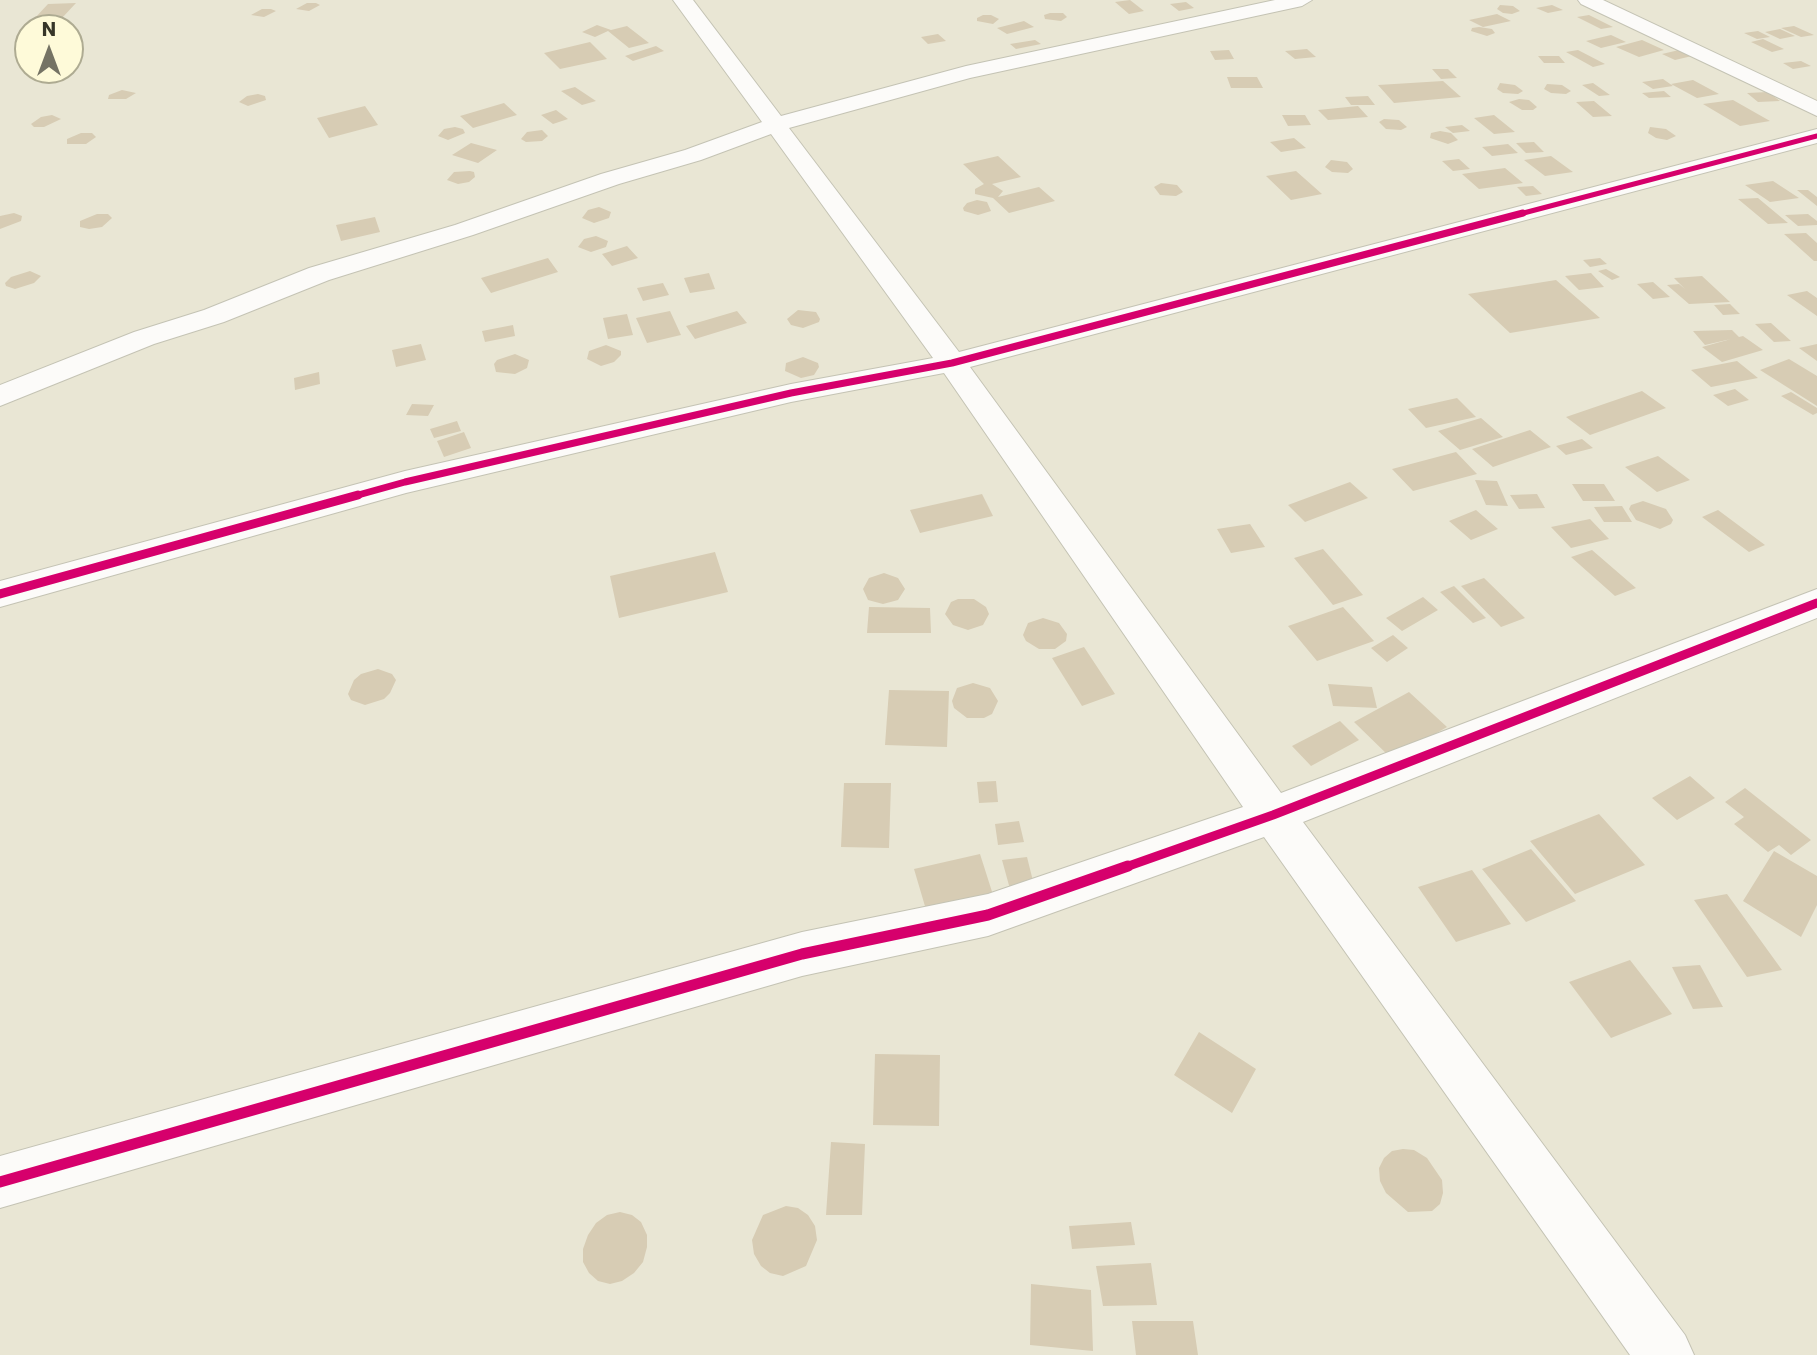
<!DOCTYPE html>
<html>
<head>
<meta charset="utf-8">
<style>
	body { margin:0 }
	#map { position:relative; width:1817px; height:1355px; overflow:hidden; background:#e9e6d4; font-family:Poppins,sans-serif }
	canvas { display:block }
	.north { position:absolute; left:14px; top:14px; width:70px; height:70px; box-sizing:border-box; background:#fefad9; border:2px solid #aeab92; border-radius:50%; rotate:0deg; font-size:19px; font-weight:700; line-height:28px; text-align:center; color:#363528 }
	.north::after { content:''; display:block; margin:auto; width:24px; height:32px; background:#757364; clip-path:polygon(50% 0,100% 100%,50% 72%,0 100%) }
</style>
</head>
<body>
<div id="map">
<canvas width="1817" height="1355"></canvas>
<div class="north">N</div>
</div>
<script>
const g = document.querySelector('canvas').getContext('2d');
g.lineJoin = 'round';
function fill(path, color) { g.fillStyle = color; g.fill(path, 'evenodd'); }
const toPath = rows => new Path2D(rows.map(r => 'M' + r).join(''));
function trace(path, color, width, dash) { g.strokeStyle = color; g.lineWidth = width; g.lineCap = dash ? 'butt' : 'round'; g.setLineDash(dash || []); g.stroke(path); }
fill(toPath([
	[1130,0,1144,11,1129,14,1115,2],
	[1186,2,1194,8,1179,11,1170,4],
	[76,3,62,18,34,19,48,4],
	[307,3,316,3,320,5,309,11,296,9],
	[1500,5,1513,6,1520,11,1512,14,1503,13,1497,9],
	[1552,5,1563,10,1548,13,1536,8],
	[262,9,271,9,276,11,264,17,251,15],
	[1050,13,1063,13,1067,17,1061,21,1045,19,1044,15],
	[1497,14,1511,21,1483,27,1469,20],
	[983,15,991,15,999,19,993,24,977,21,977,18],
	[1589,15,1613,27,1601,29,1577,17],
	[1024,21,1034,27,1007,34,997,28],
	[597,25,611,30,627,26,649,43,629,48,608,31,595,37,582,32],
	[1794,26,1814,35,1801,37,1781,28],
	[1479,27,1492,29,1495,33,1487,36,1471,31,1472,28],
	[1780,29,1795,36,1780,39,1765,32],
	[1758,31,1770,37,1757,39,1744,33],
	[938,34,946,41,928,44,921,37],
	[1611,35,1626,42,1601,48,1586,41],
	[1763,39,1784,49,1772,52,1751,42],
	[1035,40,1041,44,1016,49,1010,44],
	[1642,40,1664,50,1639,57,1616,47],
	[590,42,607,59,560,69,544,53],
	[656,46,664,51,633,61,625,56],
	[1307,49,1316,57,1295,59,1285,51],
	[1229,50,1234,59,1215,60,1210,51],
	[1578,50,1605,64,1593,67,1566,52],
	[1679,50,1692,56,1675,60,1662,54],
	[1538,56,1559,56,1565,63,1544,63],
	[1801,61,1811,66,1793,69,1783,63],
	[1432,69,1448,69,1457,78,1441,79],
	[1227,77,1257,77,1263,88,1231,88],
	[1663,79,1673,86,1653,89,1642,82],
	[1693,80,1719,94,1697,98,1671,84],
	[1443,81,1461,97,1394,103,1378,85],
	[1500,83,1515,85,1523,91,1518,94,1503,93,1497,89],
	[1593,83,1610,95,1599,96,1582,85],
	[1547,84,1562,85,1571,91,1566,94,1551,93,1544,89],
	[575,87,596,101,582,105,561,91],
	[122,90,136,93,126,99,108,99,109,95],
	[1664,91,1671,97,1649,98,1642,93],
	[1768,92,1780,101,1758,102,1747,93],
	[258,94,265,96,266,100,248,106,239,102,247,96],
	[1368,96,1375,105,1351,105,1345,97],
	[1519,99,1529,100,1537,107,1533,110,1522,110,1509,102],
	[1733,100,1770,121,1740,126,1703,104],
	[1594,101,1612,116,1593,117,1576,102],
	[504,103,517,115,473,128,460,116],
	[365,106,378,125,329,138,317,118],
	[1358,106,1368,117,1328,120,1318,110],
	[556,110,568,119,553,124,541,115],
	[52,115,61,119,44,127,34,127,31,124,41,117],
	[1282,115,1305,115,1311,125,1288,126],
	[1494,115,1515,132,1494,134,1474,118],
	[1384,119,1399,120,1407,127,1401,130,1386,129,1379,122],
	[1462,125,1470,131,1453,133,1445,127],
	[455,127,463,129,465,133,448,140,438,136,444,129],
	[1650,127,1666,129,1676,136,1667,140,1656,138,1648,133],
	[542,130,548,136,542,141,526,142,521,139,527,132],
	[1440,131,1451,133,1458,140,1448,144,1430,138,1431,133],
	[81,133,92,133,96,137,86,144,67,144,67,139],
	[1294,138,1306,148,1281,152,1270,142],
	[1534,142,1544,152,1526,153,1516,143],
	[471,143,497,150,478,163,452,155],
	[1508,144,1518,153,1492,156,1482,147],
	[998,156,1021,177,992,184,1003,191,998,197,1039,187,1055,201,1009,213,993,198,975,194,975,189,984,184,963,164],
	[1551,156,1573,172,1545,176,1524,160],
	[1459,159,1470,169,1453,171,1442,161],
	[1331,160,1347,162,1353,169,1348,173,1332,172,1325,167],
	[1505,168,1523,183,1479,189,1462,174],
	[470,171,474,172,475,177,469,182,458,184,447,180,454,172],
	[1296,171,1322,194,1291,200,1266,176],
	[1773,181,1799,198,1770,202,1745,185],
	[1161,183,1177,185,1183,192,1176,196,1160,195,1154,187],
	[1533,186,1542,194,1526,196,1517,187],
	[1797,190,1808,190,1817,197,1817,206],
	[1758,198,1788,223,1768,224,1738,199],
	[977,200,987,202,991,211,978,215,964,211,963,208,967,203],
	[599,207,611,212,609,218,594,223,582,218,588,210],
	[14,213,22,216,21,221,0,229,0,216],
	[97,214,108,214,112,218,102,227,89,229,80,227,80,221],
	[1808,214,1817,221,1817,225,1798,226,1785,215],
	[375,217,380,232,341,241,336,225],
	[1806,233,1817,243,1817,261,1814,261,1784,234],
	[596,236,608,241,606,247,591,252,578,247,584,239],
	[627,246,638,258,612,266,602,254],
	[548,258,558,272,491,293,481,278],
	[1600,258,1607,264,1590,267,1583,260],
	[1606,269,1620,277,1612,280,1598,271],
	[30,271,41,276,34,283,15,289,6,286,5,283,11,277],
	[709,273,715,289,690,293,684,278],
	[1591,273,1604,287,1579,290,1565,276],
	[1702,276,1730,302,1689,304,1667,285,1679,284,1685,289,1674,278],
	[1556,280,1600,318,1510,333,1468,294],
	[1653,282,1670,297,1653,299,1637,284],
	[663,283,669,295,643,301,637,288],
	[1807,291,1817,298,1817,316,1787,295],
	[1730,304,1740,314,1723,315,1714,305],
	[798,310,816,312,820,319,819,322,803,328,791,325,787,319],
	[670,311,681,335,647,343,636,318],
	[737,311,747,323,695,339,686,326],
	[627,314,633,335,608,339,603,318],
	[1771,323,1791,341,1774,342,1755,324],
	[513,325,515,336,485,342,482,331],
	[1732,330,1739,337,1743,336,1763,350,1722,362,1702,347,1731,339,1705,345,1693,331],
	[421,344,426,360,396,367,392,350],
	[1817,344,1817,361,1799,348],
	[606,345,621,351,621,355,614,362,601,366,587,359,589,351],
	[515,354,529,360,527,368,515,374,496,372,494,364,497,360],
	[803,357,818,363,819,367,814,375,801,378,785,371,786,363],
	[1789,359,1817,376,1817,406,1760,370],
	[1737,361,1758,378,1711,387,1691,370],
	[319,372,320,384,295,390,294,378],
	[1735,389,1749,400,1728,406,1713,395],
	[1642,391,1666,408,1590,435,1566,417],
	[1791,392,1817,408,1817,413,1813,415,1781,396],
	[1457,398,1476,417,1426,428,1408,409],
	[412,404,434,405,428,416,406,415],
	[1481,418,1503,437,1460,450,1438,431],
	[457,421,461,431,434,438,430,429],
	[1530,430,1551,447,1493,467,1472,449],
	[464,432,471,448,444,457,437,441],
	[1582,439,1593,448,1566,455,1556,446],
	[1456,452,1477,474,1413,491,1392,469],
	[1658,456,1690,480,1657,492,1625,467],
	[1475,480,1497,481,1508,506,1486,505],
	[1350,482,1368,498,1305,522,1288,505],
	[1572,484,1604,484,1615,501,1583,501],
	[982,494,993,516,920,533,910,510],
	[1537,494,1545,508,1519,509,1510,495],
	[1643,501,1666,509,1673,520,1671,524,1660,529,1636,520,1629,509,1631,505],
	[1622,506,1632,522,1604,522,1594,507],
	[1476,510,1498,529,1471,540,1449,521],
	[1718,510,1765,545,1749,552,1702,517],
	[1590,519,1609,539,1571,548,1551,527],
	[1250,524,1265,547,1231,553,1217,529],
	[1323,549,1363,595,1333,605,1294,558],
	[1592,550,1636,588,1615,596,1571,557],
	[715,552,728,592,619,618,610,576],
	[884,573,898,578,905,589,898,600,883,604,868,600,863,589,869,578],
	[1484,578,1525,618,1501,627,1461,586],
	[1454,586,1486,618,1473,623,1440,592],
	[1423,597,1438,610,1402,631,1386,618],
	[958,599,974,599,986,607,989,614,983,625,968,630,953,625,945,614,951,602],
	[869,607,930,608,931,633,867,633],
	[1343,607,1374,641,1317,661,1288,626],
	[1043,618,1059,623,1067,634,1066,641,1055,649,1039,649,1026,641,1023,635,1028,623],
	[1393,635,1408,648,1387,662,1371,648],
	[1084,647,1115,694,1082,706,1052,658],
	[378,669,392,674,396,680,390,693,384,699,365,705,351,700,348,694,354,680,361,674],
	[973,683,990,688,998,701,992,714,984,718,967,718,954,708,952,701,957,688],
	[1328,684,1372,687,1377,708,1333,706],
	[889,690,949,691,947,747,885,745],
	[1409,692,1447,727,1392,759,1354,722],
	[1340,721,1359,740,1311,766,1292,746],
	[1690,776,1715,798,1677,820,1652,798],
	[996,781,998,802,979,803,977,782],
	[844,783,891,783,889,848,841,847],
	[1745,788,1811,840,1791,855,1779,845,1768,852,1734,824,1744,817,1725,802],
	[1599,814,1645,865,1575,894,1530,841],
	[1019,821,1024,842,998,845,995,824],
	[1531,849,1576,901,1526,922,1482,869],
	[1774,851,1817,876,1817,905,1801,937,1743,901],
	[980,854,994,898,927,913,914,869],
	[1027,857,1034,885,1010,889,1002,860],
	[1472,870,1511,924,1456,942,1418,887],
	[1727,894,1782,970,1747,977,1694,900],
	[1630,960,1672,1014,1611,1038,1569,982],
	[1700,965,1723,1007,1693,1009,1672,967],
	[1199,1032,1256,1069,1232,1113,1174,1075],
	[875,1054,940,1055,939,1126,873,1125],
	[831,1142,865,1144,862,1215,826,1215],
	[1403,1149,1414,1150,1427,1158,1442,1180,1443,1193,1440,1204,1432,1211,1408,1212,1386,1193,1380,1181,1379,1168,1384,1158,1392,1151],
	[786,1206,798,1208,808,1215,815,1226,817,1240,806,1266,783,1276,770,1273,761,1266,754,1254,752,1240,763,1215],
	[620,1212,632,1215,641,1222,647,1235,647,1247,643,1262,634,1273,622,1281,610,1284,598,1281,589,1273,583,1262,583,1249,588,1235,596,1223,607,1215],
	[1131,1222,1135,1245,1072,1249,1069,1226],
	[1151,1263,1157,1305,1103,1306,1096,1266],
	[1031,1284,1091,1290,1093,1351,1030,1345],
	[1132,1321,1193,1321,1198,1355,1136,1355]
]), '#d7ccb4');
const minor = toPath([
	[673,0,693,0,781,116,966,66,1275,0,1312,0,1302,6,970,78,789,128,959,352,1817,129,1817,143,970,367,1281,793,1817,589,1817,618,1303,822,1685,1335,1694,1355,1630,1355,1264,837,988,936,802,976,0,1208,0,1156,802,932,988,894,1243,807,944,373,791,402,406,493,0,607,0,581,405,471,791,384,933,358,771,134,701,160,619,184,473,235,329,280,224,322,154,344,0,406,0,385,134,332,204,310,309,268,455,225,601,174,685,150,762,122,673,0],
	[1578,0,1603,0,1817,101,1817,116,1581,4,1578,0]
]);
trace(minor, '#c4c3b4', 2);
fill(minor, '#fcfbf9');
trace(toPath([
	[1516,215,1817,136]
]), '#d6006c', 5);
trace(toPath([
	[351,497,405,482,791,393,952,363,1523,213]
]), '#d6006c', 7);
trace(toPath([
	[0,594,358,495],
	[1123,868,1273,815,1817,603]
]), '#d6006c', 9);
trace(toPath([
	[0,1182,802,954,988,915,1128,866]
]), '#d6006c', 11);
</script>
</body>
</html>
